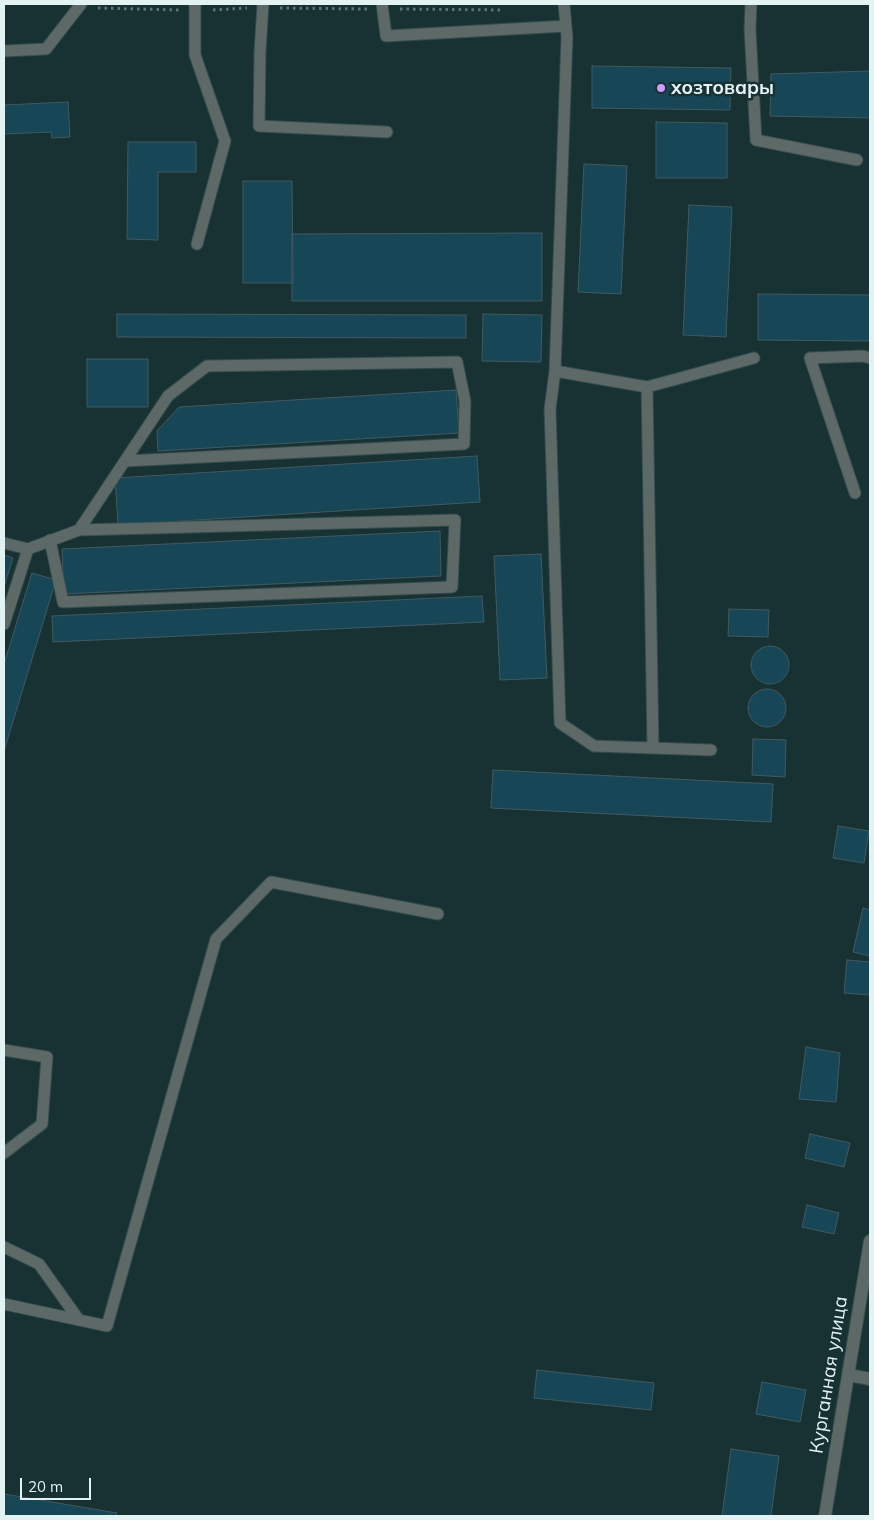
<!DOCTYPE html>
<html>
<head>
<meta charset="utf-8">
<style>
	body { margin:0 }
	#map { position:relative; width:874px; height:1520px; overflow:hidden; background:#183133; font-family:Mulish,sans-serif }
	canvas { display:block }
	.frame { position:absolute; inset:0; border:5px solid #e3f2f3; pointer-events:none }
	.scale { position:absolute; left:20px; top:1478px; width:71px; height:22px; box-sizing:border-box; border:2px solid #e3f2f3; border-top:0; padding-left:6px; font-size:15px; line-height:18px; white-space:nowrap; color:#e3f2f3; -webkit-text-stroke:4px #183133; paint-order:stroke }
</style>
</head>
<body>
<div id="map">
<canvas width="874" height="1520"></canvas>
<div class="frame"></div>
<div class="scale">20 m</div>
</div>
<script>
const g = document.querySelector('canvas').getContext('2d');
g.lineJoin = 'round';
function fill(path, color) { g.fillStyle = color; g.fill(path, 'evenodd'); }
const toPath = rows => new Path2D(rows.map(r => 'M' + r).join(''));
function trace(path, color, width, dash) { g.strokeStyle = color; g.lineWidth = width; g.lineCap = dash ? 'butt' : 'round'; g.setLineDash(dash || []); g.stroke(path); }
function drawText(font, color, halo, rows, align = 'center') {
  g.font = font + ' Mulish,sans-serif'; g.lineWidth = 5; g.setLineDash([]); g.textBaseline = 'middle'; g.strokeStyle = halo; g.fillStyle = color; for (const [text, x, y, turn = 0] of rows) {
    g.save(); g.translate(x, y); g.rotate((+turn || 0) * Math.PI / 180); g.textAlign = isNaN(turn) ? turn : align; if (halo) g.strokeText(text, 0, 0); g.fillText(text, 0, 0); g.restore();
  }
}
const building = toPath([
	[592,66,731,68,730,110,592,108,592,66],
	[870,71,870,118,770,116,771,74,870,71],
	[68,102,70,137,52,138,51,132,4,134,4,105,68,102],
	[656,122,727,123,727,178,656,178,656,122],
	[128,142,196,142,196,172,158,172,158,240,127,239,128,142],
	[584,164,627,166,621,294,578,292,584,164],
	[243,181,292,181,293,283,243,283,243,181],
	[689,205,732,207,726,337,683,335,689,205],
	[542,233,542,301,292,301,292,234,542,233],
	[758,294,870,295,870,341,758,340,758,294],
	[117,314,466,315,466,338,117,337,117,314],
	[483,314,542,315,541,362,482,361,483,314],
	[87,359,148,359,148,407,87,407,87,359],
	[456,390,459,433,158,451,157,431,179,407,456,390],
	[477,456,480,502,118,525,115,478,477,456],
	[440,531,441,576,64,594,62,549,440,531],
	[541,554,547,678,500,680,494,556,541,554],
	[4,555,13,558,4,587,4,555],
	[32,573,56,580,4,751,4,664,32,573],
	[482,596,484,622,53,642,52,616,482,596],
	[729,609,769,610,768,637,728,636,729,609],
	'751 665a19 19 0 1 1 38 0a19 19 0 1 1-38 0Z',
	'748 708a19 19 0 1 1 38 0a19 19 0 1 1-38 0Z',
	[753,739,786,740,785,777,752,775,753,739],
	[493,770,773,784,771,822,491,808,493,770],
	[838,826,869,831,864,863,833,858,838,826],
	[863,908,870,910,870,956,853,952,863,908],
	[847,960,870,962,870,995,844,993,847,960],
	[806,1047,840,1053,836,1102,799,1099,806,1047],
	[810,1134,850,1143,844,1167,805,1158,810,1134],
	[807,1205,839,1213,834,1234,802,1227,807,1205],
	[537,1370,654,1383,651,1410,534,1398,537,1370],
	[762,1382,806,1390,800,1422,756,1414,762,1382],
	[731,1449,779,1456,771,1516,722,1516,731,1449],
	[4,1494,117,1513,116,1516,4,1516,4,1494]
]);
fill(building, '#174656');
trace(building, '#435962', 1);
const service = toPath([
	[195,4,195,55,225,141,197,244],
	[263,4,260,52,259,126,387,132],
	[382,4,386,36,566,26],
	[564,4,567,37,555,371,550,409,560,723,594,746,711,750],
	[751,4,750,29,756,140,857,160],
	[4,51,46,49,81,4],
	[555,371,647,387,653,748],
	[647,387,754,358],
	[855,493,810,358,863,356,870,358],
	[50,540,63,602,452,587,455,520,79,530],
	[4,543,28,549,4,624],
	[28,549,79,530,168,396,207,366,457,362,465,401,464,444,125,461],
	[4,1050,47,1057,42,1124,4,1153],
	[4,1247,39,1264,79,1320],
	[4,1304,107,1326,216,939,271,882,438,914]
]);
const minor = toPath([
	[849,1375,870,1379],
	[825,1516,870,1241]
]);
trace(service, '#344c4e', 13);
trace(minor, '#344c4e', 14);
trace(toPath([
	[98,8,179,10],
	[280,8,367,9],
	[400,9,504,10],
	[213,10,247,8]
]), '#5e7375', 3, [2.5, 4]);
trace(service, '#5d6966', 11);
trace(minor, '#5d6966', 12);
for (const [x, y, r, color] of [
	[661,88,5,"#d09dfe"]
]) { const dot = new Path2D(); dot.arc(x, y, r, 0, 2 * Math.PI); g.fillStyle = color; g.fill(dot); trace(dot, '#183133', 2); }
drawText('bold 19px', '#e3f2f3', '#183133', [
	["хозтовары",671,88]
], 'left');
drawText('19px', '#e3f2f3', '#183133', [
	["Курганная улица",829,1375,-81]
]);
</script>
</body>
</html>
